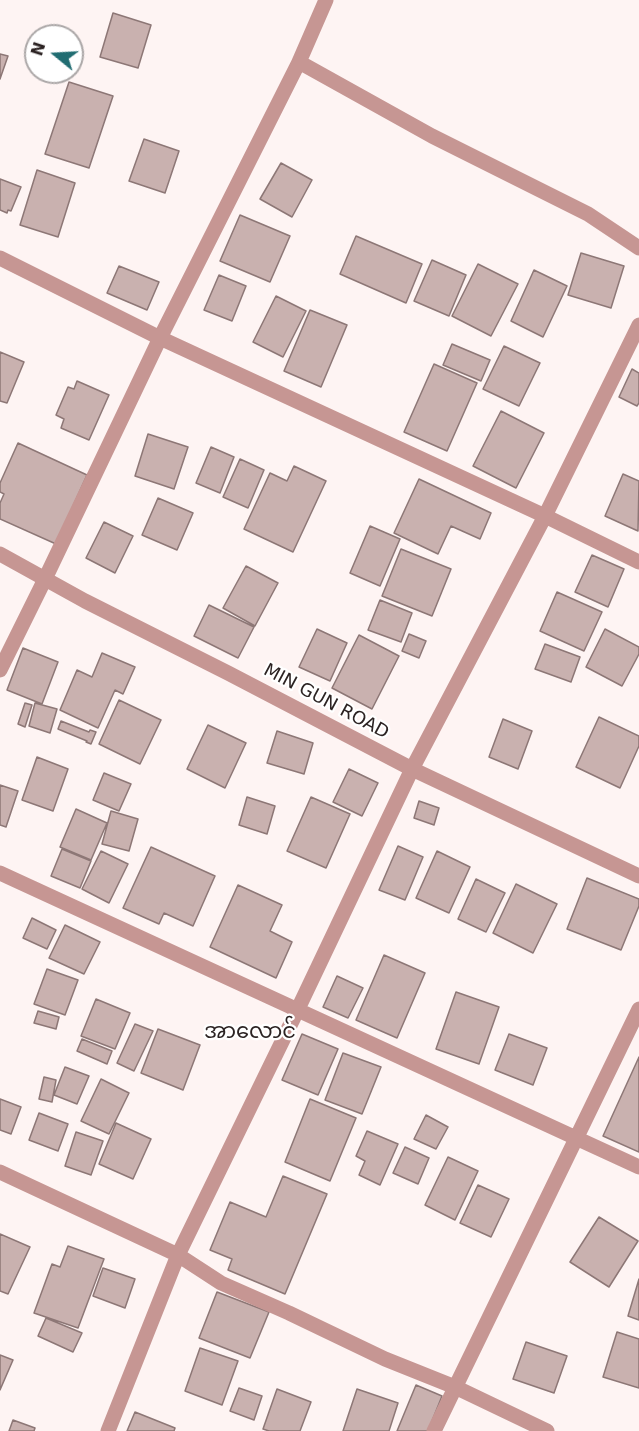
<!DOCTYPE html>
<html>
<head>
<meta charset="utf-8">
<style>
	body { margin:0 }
	#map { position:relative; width:639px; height:1431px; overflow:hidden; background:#fef4f3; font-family:"DejaVu Sans",sans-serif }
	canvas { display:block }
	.north { position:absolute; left:24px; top:24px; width:60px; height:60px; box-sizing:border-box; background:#fff; border:2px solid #aba7a7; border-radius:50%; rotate:288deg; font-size:16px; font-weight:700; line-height:24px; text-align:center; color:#2c2323 }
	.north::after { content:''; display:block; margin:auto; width:21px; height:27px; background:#216d72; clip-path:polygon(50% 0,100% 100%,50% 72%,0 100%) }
</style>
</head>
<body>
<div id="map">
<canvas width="639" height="1431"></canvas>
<div class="north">N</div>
</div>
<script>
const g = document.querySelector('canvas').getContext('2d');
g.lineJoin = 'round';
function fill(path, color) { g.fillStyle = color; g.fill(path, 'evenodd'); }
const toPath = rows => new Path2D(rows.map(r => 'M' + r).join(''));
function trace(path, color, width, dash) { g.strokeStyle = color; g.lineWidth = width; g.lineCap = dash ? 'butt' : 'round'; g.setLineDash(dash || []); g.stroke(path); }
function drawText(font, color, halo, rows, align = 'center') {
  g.font = font + ' "DejaVu Sans","Noto Sans Myanmar",sans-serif'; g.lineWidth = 4.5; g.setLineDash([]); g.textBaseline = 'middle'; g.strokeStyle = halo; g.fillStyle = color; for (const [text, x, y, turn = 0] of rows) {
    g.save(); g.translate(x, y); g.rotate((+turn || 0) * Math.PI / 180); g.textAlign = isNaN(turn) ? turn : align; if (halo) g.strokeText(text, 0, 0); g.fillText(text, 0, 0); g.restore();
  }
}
const building = toPath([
	[113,13,151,25,138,68,100,57,113,13],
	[0,54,8,56,0,79,0,54],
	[69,82,113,96,89,168,45,154,69,82],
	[144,139,179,151,165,193,129,181,144,139],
	[281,163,312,180,292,217,260,199,281,163],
	[37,170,75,183,58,237,20,225,37,170],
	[0,179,21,187,11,211,8,210,7,213,0,210,0,179],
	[240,215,290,236,270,282,220,261,240,215],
	[356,236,422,264,406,303,340,274,356,236],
	[581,253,624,266,611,308,568,295,581,253],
	[432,260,466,275,449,316,414,301,432,260],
	[478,264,518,284,491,336,452,316,478,264],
	[119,266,159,282,147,310,107,293,119,266],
	[534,270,567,286,543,337,511,321,534,270],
	[219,275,246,286,232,321,204,310,219,275],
	[276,296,306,311,283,357,253,342,276,296],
	[310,310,347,325,321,387,284,371,310,310],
	[452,344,490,360,481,381,443,365,452,344],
	[504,346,540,363,519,406,483,389,504,346],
	[0,352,24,362,7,403,0,401,0,352],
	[434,364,477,383,447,451,404,432,434,364],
	[632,369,639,373,639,403,637,406,619,397,632,369],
	[77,381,109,395,89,440,61,428,64,419,56,415,68,387,74,389,77,381],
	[501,411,544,433,516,488,473,466,501,411],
	[148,434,188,447,174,489,135,476,148,434],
	[18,443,87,475,56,544,0,519,0,503,4,494,0,492,0,483,18,443],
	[211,447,234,457,220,493,196,483,211,447],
	[240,459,264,470,248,508,223,497,240,459],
	[294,466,326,481,293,552,244,529,270,473,287,481,294,466],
	[623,474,639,481,638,531,605,516,623,474],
	[419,479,491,513,480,539,451,526,438,554,394,533,419,479],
	[158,498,193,513,177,550,142,535,158,498],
	[104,522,133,536,115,573,86,558,104,522],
	[370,526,400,539,380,586,350,573,370,526],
	[401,549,451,569,432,616,382,596,401,549],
	[592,555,624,569,608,607,575,592,592,555],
	[246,566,278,583,255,626,223,608,246,566],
	[557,592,602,612,584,651,540,631,557,592],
	[380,600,412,613,401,642,368,630,380,600],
	[209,605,254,627,238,658,194,636,209,605],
	[317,629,347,643,330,681,299,667,317,629],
	[605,629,639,647,639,654,622,686,586,667,605,629],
	[409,634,426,641,419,658,402,651,409,634],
	[359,635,399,656,372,709,332,688,359,635],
	[545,644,580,657,571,682,535,669,545,644],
	[23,648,58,662,42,704,7,690,23,648],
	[102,653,135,667,123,694,115,690,98,728,60,710,77,670,92,677,102,653],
	[119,700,161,720,140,764,99,744,119,700],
	[25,703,32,705,25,727,18,724,25,703],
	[35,703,57,709,50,733,29,726,35,703],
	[599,717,639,736,639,746,620,788,576,767,599,717],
	[503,719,532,731,518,769,489,757,503,719],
	[61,721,89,732,90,730,96,732,91,744,86,742,87,741,58,729,61,721],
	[208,725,246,743,225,788,187,769,208,725],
	[277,731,313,743,304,774,267,763,277,731],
	[37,757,68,769,53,811,22,800,37,757],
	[349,769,378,783,362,816,333,802,349,769],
	[104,773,131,784,119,811,93,800,104,773],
	[0,785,18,791,6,827,0,825,0,785],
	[247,797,275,806,267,834,239,825,247,797],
	[311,797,350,814,326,868,287,851,311,797],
	[419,801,439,808,434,825,414,818,419,801],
	[76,809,107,823,91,860,60,847,76,809],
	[111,811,138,819,129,851,102,844,111,811],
	[398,846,423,857,405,900,379,890,398,846],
	[151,847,215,876,193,926,164,913,159,924,123,908,151,847],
	[62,849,91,861,80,888,51,876,62,849],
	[101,851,128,864,109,903,82,889,101,851],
	[437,851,470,867,449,913,416,898,437,851],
	[587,878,639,899,639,906,621,950,567,929,587,878],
	[476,879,505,893,486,932,458,919,476,879],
	[516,884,557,904,533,953,493,933,516,884],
	[238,885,282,905,270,931,292,942,276,978,210,947,238,885],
	[32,918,56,930,47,949,23,938,32,918],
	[65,925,100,942,84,974,49,958,65,925],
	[384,955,425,973,397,1038,356,1020,384,955],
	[47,969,78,980,65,1015,34,1004,47,969],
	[337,976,363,988,348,1018,323,1007,337,976],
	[456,992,499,1007,479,1064,436,1049,456,992],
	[96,999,130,1013,115,1049,81,1036,96,999],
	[38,1011,59,1017,56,1029,34,1023,38,1011],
	[135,1024,153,1031,134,1071,117,1063,135,1024],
	[158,1029,200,1045,183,1090,141,1073,158,1029],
	[302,1034,338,1049,318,1095,282,1080,302,1034],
	[509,1034,547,1048,533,1085,495,1070,509,1034],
	[82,1039,112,1051,107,1064,77,1051,82,1039],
	[343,1053,381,1067,362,1114,325,1100,343,1053],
	[639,1057,639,1152,603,1136,639,1057],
	[65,1067,89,1076,77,1104,54,1095,65,1067],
	[44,1077,56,1080,52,1102,39,1099,44,1077],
	[101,1079,129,1093,109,1134,81,1121,101,1079],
	[0,1099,21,1107,11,1134,0,1130,0,1099],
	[310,1099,356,1118,330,1181,285,1162,310,1099],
	[39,1113,68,1124,58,1151,29,1140,39,1113],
	[426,1115,448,1127,436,1149,414,1139,426,1115],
	[116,1123,151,1139,133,1179,99,1164,116,1123],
	[367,1131,398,1144,380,1185,359,1175,365,1161,356,1156,367,1131],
	[76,1132,103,1141,91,1175,65,1166,76,1132],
	[405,1147,429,1158,418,1184,393,1173,405,1147],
	[448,1157,478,1171,455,1220,425,1205,448,1157],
	[283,1176,327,1194,285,1294,228,1270,232,1259,210,1250,230,1202,266,1217,283,1176],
	[478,1185,509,1199,491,1237,460,1223,478,1185],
	[599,1217,638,1241,609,1287,570,1262,599,1217],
	[0,1234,30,1247,8,1294,0,1291,0,1234],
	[68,1246,104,1259,78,1328,34,1313,52,1264,60,1267,68,1246],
	[103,1268,135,1279,125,1308,93,1296,103,1268],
	[639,1279,639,1320,628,1316,639,1279],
	[217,1292,269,1312,250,1358,199,1338,217,1292],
	[46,1318,82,1333,73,1352,38,1336,46,1318],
	[617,1332,639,1339,639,1388,603,1377,617,1332],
	[526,1342,567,1356,554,1393,513,1379,526,1342],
	[200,1348,238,1361,222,1405,185,1391,200,1348],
	[0,1355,13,1360,0,1390,0,1355],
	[416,1385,442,1396,428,1431,397,1431,416,1385],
	[239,1388,262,1396,254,1420,230,1411,239,1388],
	[277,1389,311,1402,300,1431,269,1431,263,1429,277,1389],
	[357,1389,398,1403,389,1431,343,1431,357,1389],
	[135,1412,175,1428,174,1431,127,1431,135,1412],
	[13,1420,35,1428,34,1431,9,1431,13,1420]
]);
fill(building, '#c9b1af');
trace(building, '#8d7776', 1.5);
trace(toPath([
	[326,0,299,62,432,136,588,214,639,248],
	[0,258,160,338,545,516,639,562],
	[0,554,85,601,228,673,412,769,639,876],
	[0,670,45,579,160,338,299,62],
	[0,873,639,1167],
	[0,1172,178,1255,221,1283,289,1313,385,1359,455,1387,547,1431],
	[108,1431,178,1255,297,1011,412,769,545,516,639,325],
	[434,1431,639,1009]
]), '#c69693', 15);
drawText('18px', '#2c2323', '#fff', [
	["MIN GUN ROAD",326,702,28]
]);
drawText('21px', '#2c2323', '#fff', [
	["အာလောင်",250,1033]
]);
</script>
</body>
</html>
